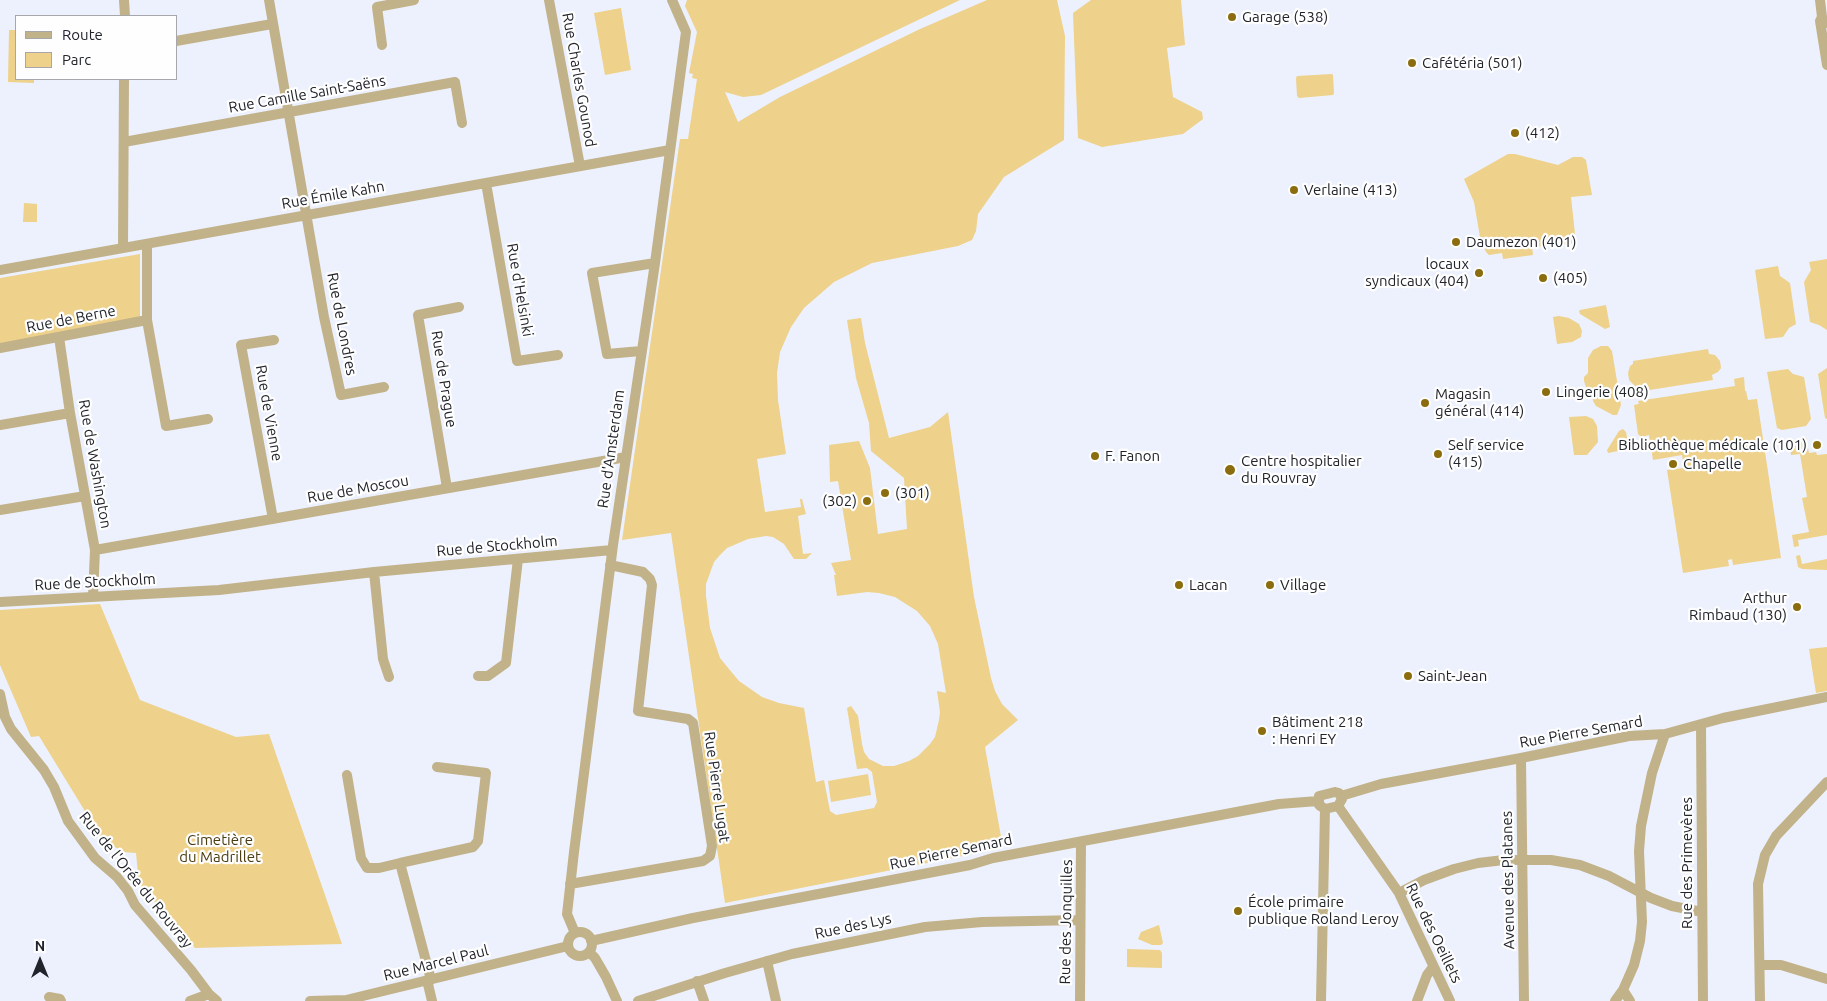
<!DOCTYPE html>
<html>
<head>
<meta charset="utf-8">
<style>
	body { margin:0 }
	#map { position:relative; width:1827px; height:1001px; overflow:hidden; background:#ecf1fd; font-family:Ubuntu,sans-serif }
	canvas { display:block }
	.legend { position:absolute; left:15px; top:15px; width:162px; height:65px; box-sizing:border-box; background:#fefefe; border:1px solid #a6a7aa; margin:0; padding:6px 9px; list-style:none; font-size:15px; color:#21242b }
	.legend li { display:flex; align-items:center; gap:10px; height:25px }
	.legend b { width:25px; border:1px solid #a6a7aa }
	.north { position:absolute; left:15px; top:936px; width:50px; height:50px; -webkit-text-stroke:4px #fefefe; paint-order:stroke; rotate:0deg; font-size:14px; font-weight:700; line-height:20px; text-align:center; color:#21242b }
	.north::after { content:''; display:block; margin:auto; width:18px; height:22px; background:#21242b; clip-path:polygon(50% 0,100% 100%,50% 72%,0 100%) }
</style>
</head>
<body>
<div id="map">
<canvas width="1827" height="1001"></canvas>
<ul class="legend">
<li><b style="height:6px;background:#c2b28a"></b>Route</li>
<li><b style="height:14px;background:#eed18a"></b>Parc</li>
</ul>
<div class="north">N</div>
</div>
<script>
const g = document.querySelector('canvas').getContext('2d');
g.lineJoin = 'round';
function fill(path, color) { g.fillStyle = color; g.fill(path, 'evenodd'); }
const toPath = rows => new Path2D(rows.map(r => 'M' + r).join(''));
function trace(path, color, width, dash) { g.strokeStyle = color; g.lineWidth = width; g.lineCap = dash ? 'butt' : 'round'; g.setLineDash(dash || []); g.stroke(path); }
function drawText(font, color, halo, rows, align = 'center') {
  g.font = font + ' Ubuntu,sans-serif'; g.lineWidth = 4.5; g.setLineDash([]); g.textBaseline = 'middle'; g.strokeStyle = halo; g.fillStyle = color; for (const [text, x, y, turn = 0] of rows) {
    g.save(); g.translate(x, y); g.rotate((+turn || 0) * Math.PI / 180); g.textAlign = isNaN(turn) ? turn : align; if (halo) g.strokeText(text, 0, 0); g.fillText(text, 0, 0); g.restore();
  }
}
fill(toPath([
	[687,0,960,0,761,95,743,97,725,92,738,122,780,97,920,29,987,0,1057,0,1065,36,1064,140,1004,177,978,214,976,231,972,240,958,246,872,263,834,282,804,308,791,327,780,352,777,373,778,400,786,454,757,459,765,512,801,507,800,499,802,499,806,514,798,516,803,554,812,553,806,559,794,559,784,544,773,537,766,536,748,539,727,548,720,555,714,562,706,584,706,596,710,628,720,658,729,669,739,681,762,697,779,703,804,708,816,782,824,780,830,811,836,815,874,808,877,802,872,772,867,768,857,769,847,708,851,706,858,716,862,744,864,752,869,759,883,766,894,766,909,761,918,756,930,744,935,737,939,720,940,712,937,691,946,693,938,644,930,626,917,611,895,597,879,593,867,592,837,596,834,575,836,575,831,563,851,560,838,481,830,482,829,445,859,441,870,468,878,534,907,529,904,478,871,451,869,423,856,378,847,320,861,318,865,343,889,438,930,427,948,412,974,597,991,678,995,691,1002,704,1018,720,985,747,1003,848,725,903,671,533,622,540,680,139,688,139,697,79,692,78,693,74,689,73,697,32,685,6],
	[1091,0,1181,0,1185,45,1167,48,1173,97,1202,112,1203,119,1183,134,1102,147,1078,138,1073,13],
	[621,8,631,70,605,75,594,13],
	[9,30,16,30,16,79,34,79,34,83,8,82],
	[1332,74,1333,75,1334,93,1333,95,1299,98,1297,96,1296,78,1297,76],
	[1508,154,1515,154,1558,165,1573,157,1582,157,1586,160,1592,195,1571,197,1576,243,1532,247,1533,255,1503,259,1502,253,1489,255,1486,252,1480,237,1474,202,1464,179],
	[24,203,37,204,37,222,23,222],
	[140,254,140,318,0,344,0,278],
	[1827,259,1827,330,1819,325,1810,322,1804,282,1811,270,1809,262],
	[1778,266,1780,276,1790,283,1796,324,1789,328,1783,337,1765,339,1755,270],
	[1606,305,1610,327,1605,329,1580,314,1579,311,1580,310],
	[1559,316,1569,318,1579,324,1582,331,1581,337,1572,342,1557,344,1553,317],
	[1601,346,1608,346,1612,351,1621,405,1617,415,1613,415,1596,406,1593,401,1592,393,1587,390,1584,381,1584,377,1588,373,1588,358,1593,350],
	[1708,349,1709,354,1715,355,1720,361,1721,368,1718,372,1712,375,1713,380,1637,392,1636,387,1629,380,1628,373,1630,366,1633,364,1633,361],
	[1827,368,1827,419,1825,418,1818,374],
	[1788,369,1793,374,1804,377,1811,419,1806,426,1782,430,1777,428,1767,372],
	[1744,377,1745,391,1746,391,1748,400,1757,399,1781,558,1733,565,1732,559,1728,560,1729,566,1683,573,1667,470,1684,468,1682,455,1653,460,1649,435,1641,437,1638,434,1634,405,1639,404,1638,401,1735,386,1734,379],
	[1586,416,1593,419,1597,426,1598,442,1587,455,1574,455,1569,417],
	[1623,429,1626,432,1629,449,1608,453,1607,450,1619,431],
	[1806,438,1809,453,1816,452,1817,455,1827,454,1827,535,1798,540,1799,546,1794,547,1792,535,1809,532,1802,498,1807,497,1800,454,1791,455,1789,441],
	[1800,555,1802,564,1827,559,1827,570,1802,569,1798,567,1796,556],
	[100,604,140,700,236,737,269,734,342,944,195,948,139,884,136,853,123,852,102,839,39,736,31,737,0,665,0,610],
	[1827,647,1827,691,1816,693,1809,649],
	[868,774,871,795,831,802,828,781],
	[1159,925,1163,943,1161,945,1152,945,1138,939,1141,932],
	[1127,949,1160,950,1162,953,1162,968,1127,967]
]), '#eed18a');
trace(toPath([
	[124,0,125,16],
	[269,0,324,317,341,395,384,387],
	[549,0,580,166],
	[1820,0,1822,17,1826,23],
	[1822,17,1820,21,1827,65],
	[176,41,272,24],
	[382,45,377,7,414,0],
	[124,142,455,82,462,123],
	[486,183,517,361,558,355],
	[147,244,147,320,166,426,208,419],
	[123,248,124,79],
	[0,270,670,150],
	[59,337,70,413,95,550,93,596],
	[0,348,147,320],
	[641,351,607,354,592,273,655,263],
	[0,425,70,413],
	[447,488,418,315,459,307],
	[0,510,85,496],
	[273,519,241,345,274,340],
	[95,550,626,457],
	[374,572,383,659,389,677],
	[0,602,219,590,374,572,612,550],
	[478,676,488,676,506,663,518,559],
	[0,694,5,717,11,729,44,770,54,787,68,821,95,858,117,877,128,891,135,905,191,970,209,994,217,1001],
	[1701,725,1703,1001],
	[1521,758,1524,1001],
	[347,775,361,858,367,868,379,868,400,863],
	[1335,792,1339,793,1342,799,1338,806,1325,809,1319,805,1319,796,1335,792],
	[1341,796,1381,784,1521,758,1629,736,1665,734,1723,718,1827,697],
	[1338,806,1399,893,1450,1001],
	[570,884,703,861,710,856,712,846,693,723,688,719,638,711,652,585,650,579,643,572,610,565],
	[1399,893,1424,880,1454,869,1478,863,1504,860,1551,860,1580,865,1609,876,1651,898,1672,906,1702,912],
	'568 944a12 12 0 1 1 24 0a12 12 0 1 1-24 0Z',
	[575,933,567,914,574,852,613,545,655,263,686,32,672,0],
	[591,941,693,918,970,865,993,858,1279,804,1318,801],
	[589,952,595,958,606,977,617,1001],
	[767,961,776,1001],
	[1760,965,1781,965,1827,979],
	[427,980,432,1001],
	[431,980,400,863,473,847,478,841,486,773,437,767],
	[697,981,704,1001],
	[1623,990,1630,1001],
	[49,997,60,999,61,1001],
	[190,1001,209,994],
	[310,1001,346,1000,568,946],
	[638,1001,725,973,792,954,925,927,982,922,1080,920],
	[1080,1001,1081,842],
	[1321,1001,1325,809],
	[1417,1001,1427,975,1433,967],
	[1615,1001,1623,990,1634,965,1640,941,1642,922,1639,851,1641,826,1652,773,1665,734],
	[1760,1001,1758,884,1765,855,1776,836,1827,782]
]), '#c2b28a', 10);
for (const [x, y, r, color] of [
	[1232,17,5,"#8b6d0f"],
	[1412,63,5,"#8b6d0f"],
	[1515,133,5,"#8b6d0f"],
	[1294,190,5,"#8b6d0f"],
	[1456,242,5,"#8b6d0f"],
	[1479,273,5,"#8b6d0f"],
	[1543,278,5,"#8b6d0f"],
	[1546,392,5,"#8b6d0f"],
	[1425,403,5,"#8b6d0f"],
	[1817,445,5,"#8b6d0f"],
	[1438,454,5,"#8b6d0f"],
	[1095,456,5,"#8b6d0f"],
	[1673,464,5,"#8b6d0f"],
	[1230,470,6,"#8b6d0f"],
	[885,493,5,"#8b6d0f"],
	[867,501,5,"#8b6d0f"],
	[1179,585,5,"#8b6d0f"],
	[1270,585,5,"#8b6d0f"],
	[1797,607,5,"#8b6d0f"],
	[1408,676,5,"#8b6d0f"],
	[1262,731,5,"#8b6d0f"],
	[1238,911,5,"#8b6d0f"]
]) { const dot = new Path2D(); dot.arc(x, y, r, 0, 2 * Math.PI); g.fillStyle = color; g.fill(dot); trace(dot, '#fefefe', 2); }
drawText('15px', '#21242b', '#fefefe', [
	["Garage (538)",1242,17],
	["Cafétéria (501)",1422,63],
	["(412)",1525,133],
	["Verlaine (413)",1304,190],
	["Daumezon (401)",1466,242],
	["locaux",1469,264,"right"],
	["syndicaux (404)",1469,281,"right"],
	["(405)",1553,278],
	["Lingerie (408)",1556,392],
	["Magasin",1435,394],
	["général (414)",1435,411],
	["Self service",1448,445],
	["(415)",1448,462],
	["Bibliothèque médicale (101)",1807,445,"right"],
	["F. Fanon",1105,456],
	["Centre hospitalier",1241,461],
	["du Rouvray",1241,478],
	["Chapelle",1683,464],
	["(301)",895,493],
	["(302)",857,501,"right"],
	["Lacan",1189,585],
	["Village",1280,585],
	["Arthur",1787,598,"right"],
	["Rimbaud (130)",1787,615,"right"],
	["Saint-Jean",1418,676],
	["Bâtiment 218",1272,722],
	[": Henri EY",1272,739],
	["École primaire",1248,902],
	["publique Roland Leroy",1248,919]
], 'left');
drawText('15px', '#21242b', '#fefefe', [
	["Rue Charles Gounod",579,80,80],
	["Rue Camille Saint-Saëns",307,94,-10],
	["Rue Émile Kahn",333,195,-10],
	["Rue d'Helsinki",520,290,80],
	["Rue de Berne",71,319,-11],
	["Rue de Londres",342,324,79],
	["Rue de Prague",444,379,81],
	["Rue de Vienne",269,413,80],
	["Rue d'Amsterdam",611,449,-82],
	["Rue de Washington",95,464,80],
	["Rue de Moscou",358,489,-10],
	["Rue de Stockholm",497,546,-5],
	["Rue de Stockholm",95,582,-3],
	["Rue Pierre Semard",1581,732,-10],
	["Rue Pierre Lugat",717,787,82],
	["Rue Pierre Semard",951,852,-12],
	["Rue des Primevères",1687,863,-90],
	["Rue de l'Orée du Rouvray",136,880,51],
	["Avenue des Platanes",1508,880,-91],
	["Rue des Jonquilles",1066,922,-89],
	["Rue des Lys",853,926,-12],
	["Rue des Oeillets",1434,933,64],
	["Rue Marcel Paul",436,963,-14]
]);
drawText('15px', '#4b3c11', '#fefefe', [
	["Cimetière",220,840],
	["du Madrillet",220,857]
]);
</script>
</body>
</html>
